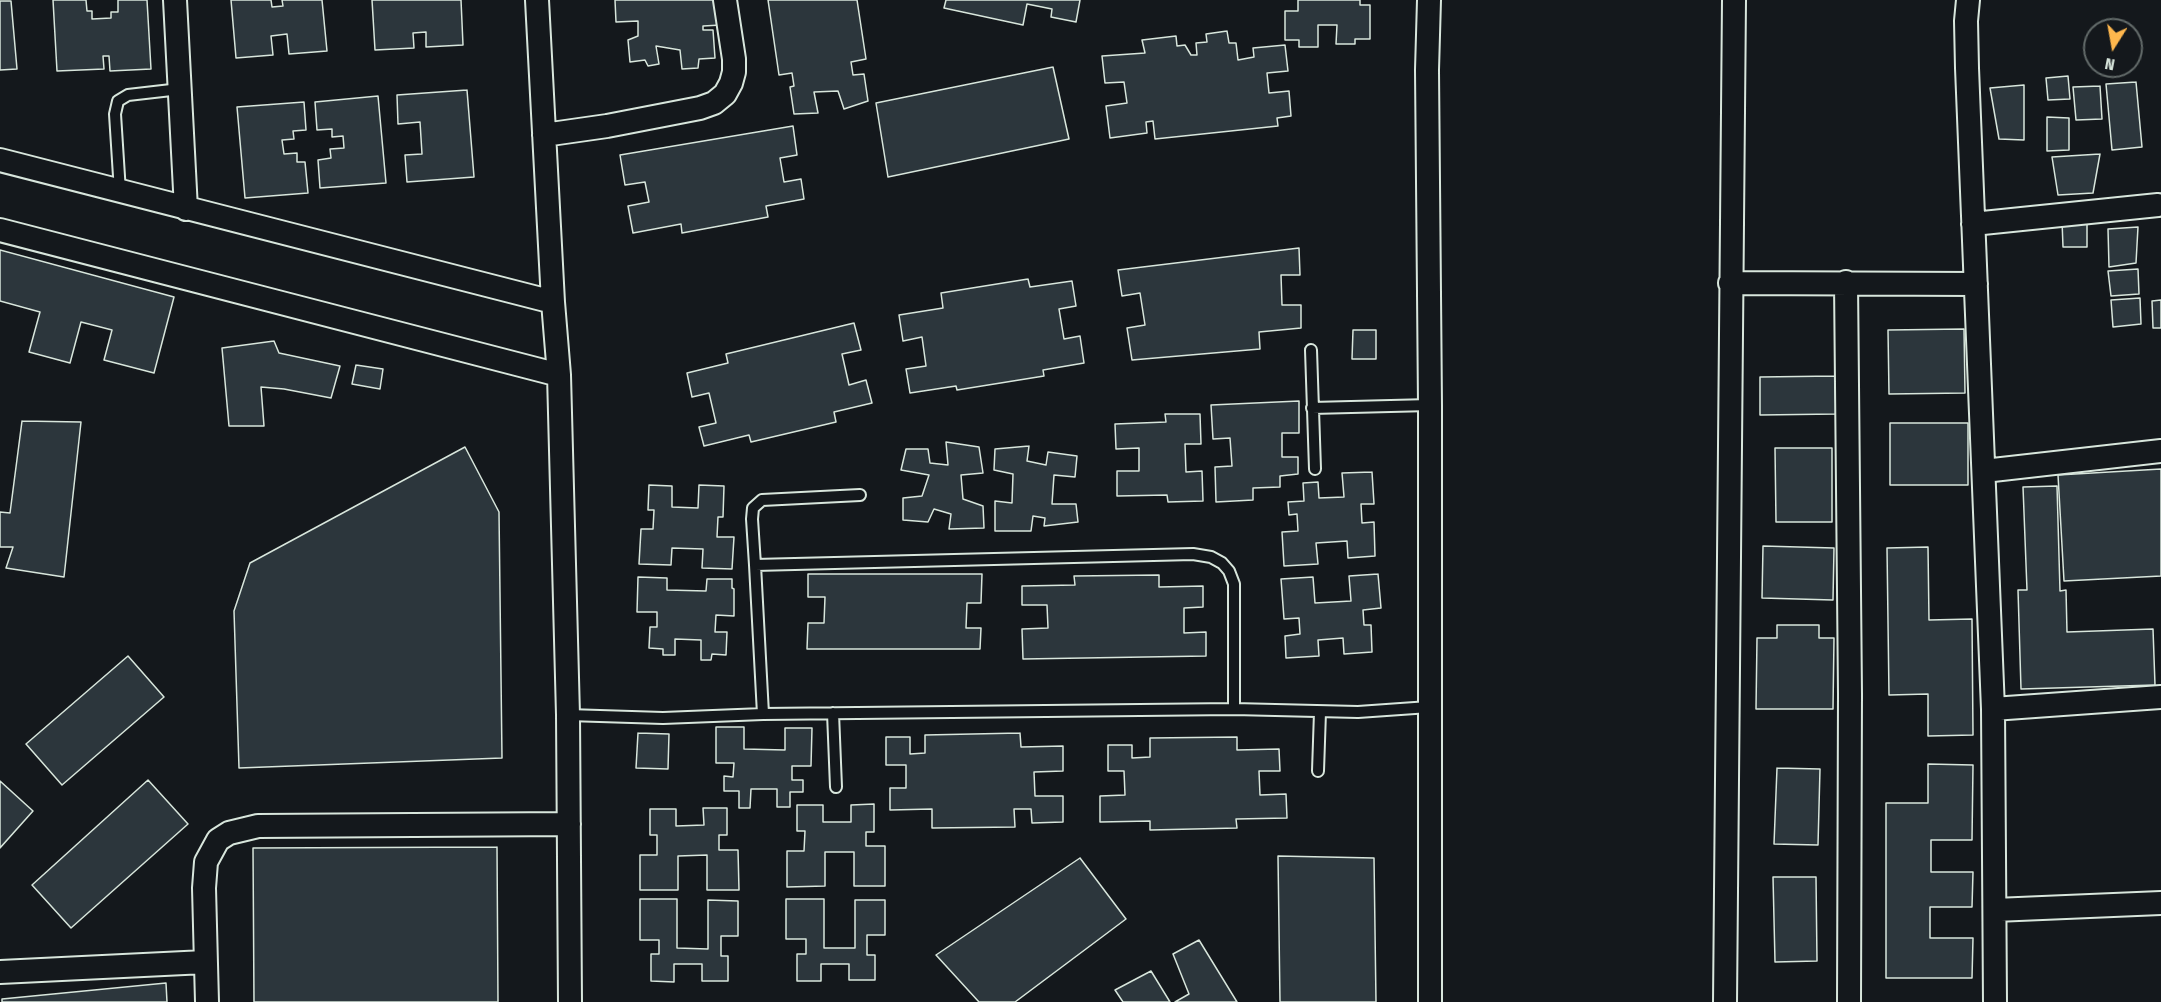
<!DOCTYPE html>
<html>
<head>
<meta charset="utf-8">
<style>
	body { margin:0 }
	#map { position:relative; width:2161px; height:1002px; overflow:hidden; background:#14181c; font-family:"Fira Sans Condensed",sans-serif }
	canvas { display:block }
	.north { position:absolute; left:2083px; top:18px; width:60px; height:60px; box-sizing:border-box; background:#14181c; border:2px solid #626a69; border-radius:50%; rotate:191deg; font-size:16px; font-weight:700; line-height:24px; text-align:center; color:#d8e6dc }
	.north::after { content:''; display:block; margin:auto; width:21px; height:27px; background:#ffb74d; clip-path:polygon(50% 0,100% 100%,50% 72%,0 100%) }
</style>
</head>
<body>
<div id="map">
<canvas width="2161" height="1002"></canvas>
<div class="north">N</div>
</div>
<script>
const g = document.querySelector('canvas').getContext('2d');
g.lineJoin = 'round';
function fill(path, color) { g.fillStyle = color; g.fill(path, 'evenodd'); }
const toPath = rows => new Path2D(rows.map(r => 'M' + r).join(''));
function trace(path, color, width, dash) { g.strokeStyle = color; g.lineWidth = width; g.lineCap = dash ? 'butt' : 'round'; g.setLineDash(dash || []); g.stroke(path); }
const building = toPath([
	[53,0,86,0,87,11,92,11,92,19,111,18,111,12,118,12,118,0,147,0,151,69,110,71,109,56,103,56,104,69,57,71,53,0],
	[231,0,271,0,272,7,283,6,282,0,322,0,327,51,289,54,287,34,271,36,273,55,236,58,231,0],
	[372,0,461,0,463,45,426,47,426,32,413,33,414,48,375,50,372,0],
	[615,0,717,0,721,25,703,26,703,30,713,30,715,58,699,59,698,68,682,69,680,50,656,46,659,64,648,66,645,60,630,62,628,40,638,36,638,21,616,22,615,0],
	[768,0,857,0,866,59,851,62,853,75,864,74,868,101,844,109,838,91,814,92,818,113,794,114,790,87,794,86,792,73,779,75,768,0],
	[946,0,1080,0,1076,22,1051,17,1052,9,1027,4,1023,25,944,8,946,0],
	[1298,0,1360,0,1360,5,1370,5,1370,39,1355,39,1355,44,1336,44,1337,25,1318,25,1318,47,1299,47,1299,40,1285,40,1285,11,1298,11,1298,0],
	[0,1,11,1,17,69,0,70,0,1],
	[1227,31,1229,43,1236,43,1238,60,1254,57,1253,48,1285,45,1288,71,1267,73,1269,93,1289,91,1291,116,1277,118,1278,126,1155,139,1153,121,1146,122,1147,133,1110,138,1106,106,1127,103,1124,82,1105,83,1102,56,1145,53,1142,40,1176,36,1177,46,1185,45,1191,55,1197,55,1196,43,1207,42,1206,34,1227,31],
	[1053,67,1069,139,888,177,876,103,1053,67],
	[2068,76,2070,99,2048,100,2046,78,2068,76],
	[2136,82,2142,147,2112,150,2106,84,2136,82],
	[2024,85,2024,140,1999,139,1990,88,2024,85],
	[2100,86,2102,119,2076,120,2073,87,2100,86],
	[467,90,474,177,407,182,405,155,422,154,420,122,398,124,397,95,467,90],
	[378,96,386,183,320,188,318,160,331,158,330,149,344,148,343,136,332,137,332,129,317,130,315,102,378,96],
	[304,102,306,130,293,131,294,139,282,140,284,154,297,153,297,162,305,162,308,193,245,198,237,107,304,102],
	[2047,117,2069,118,2069,150,2047,151,2047,117],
	[793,126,797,155,780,158,784,182,801,179,804,199,766,206,768,217,682,233,681,224,633,233,628,206,649,202,645,182,625,185,620,155,793,126],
	[2100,154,2093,193,2058,195,2052,157,2100,154],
	[2087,217,2087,247,2063,247,2062,221,2087,217],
	[2138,227,2136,263,2109,267,2108,229,2138,227],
	[1299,248,1300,275,1281,275,1282,305,1301,305,1301,328,1259,332,1260,349,1132,360,1127,328,1145,325,1140,293,1122,296,1118,270,1299,248],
	[0,250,174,297,154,373,104,360,112,330,81,322,70,363,29,352,40,312,0,301,0,250],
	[2138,269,2139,294,2111,296,2108,271,2138,269],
	[1028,279,1030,287,1072,281,1076,306,1059,309,1064,339,1080,336,1084,363,1043,370,1044,376,957,390,956,386,910,393,906,369,926,366,922,337,903,341,899,315,943,308,941,293,1028,279],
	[2140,298,2141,324,2113,327,2111,300,2140,298],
	[2161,300,2161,328,2153,328,2152,301,2161,300],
	[854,323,861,350,842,354,849,385,866,380,872,403,834,412,836,422,751,442,749,435,704,446,699,427,716,423,709,393,692,397,687,373,728,363,726,354,854,323],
	[1964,329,1965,393,1889,394,1888,330,1964,329],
	[1353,330,1376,330,1376,359,1352,359,1353,330],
	[274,341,279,353,340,366,331,398,284,389,261,387,264,426,229,426,222,348,274,341],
	[356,365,383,369,380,389,352,384,356,365],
	[1835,376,1836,414,1760,415,1760,377,1835,376],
	[1299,401,1299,433,1282,433,1282,457,1298,457,1298,474,1280,476,1280,487,1253,488,1253,500,1216,502,1215,467,1232,466,1230,438,1213,439,1211,405,1299,401],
	[1165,414,1200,414,1201,444,1185,444,1186,472,1202,471,1203,501,1168,502,1167,495,1117,496,1117,471,1139,471,1139,448,1116,449,1115,424,1166,422,1165,414],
	[22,421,81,422,64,577,6,568,13,547,0,547,0,512,10,513,22,421],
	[1890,423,1968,423,1968,485,1890,485,1890,423],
	[946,442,979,447,983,473,961,475,963,499,983,506,984,528,949,529,951,514,934,509,928,522,903,520,903,498,922,496,929,475,901,470,906,449,928,449,930,463,948,465,946,442],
	[1029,446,1027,461,1046,465,1048,452,1077,456,1075,477,1054,475,1052,504,1076,504,1078,522,1044,526,1045,518,1033,516,1031,531,995,531,995,501,1012,503,1013,474,994,470,995,449,1029,446],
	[465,447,499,512,502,758,239,768,234,611,250,563,465,447],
	[1775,448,1832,448,1832,522,1776,522,1775,448],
	[2161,469,2161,576,2064,581,2058,475,2161,469],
	[1372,472,1374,504,1361,504,1362,523,1374,522,1375,556,1348,558,1347,541,1316,543,1318,564,1284,566,1282,532,1298,531,1297,514,1289,515,1288,502,1304,501,1303,483,1318,482,1319,498,1344,497,1342,473,1372,472],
	[649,485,672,486,672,507,698,508,699,485,724,486,723,517,718,517,717,537,734,537,732,569,702,568,703,549,672,548,671,565,639,564,641,529,653,529,654,510,648,510,649,485],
	[2057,486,2060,591,2066,590,2067,632,2153,629,2155,685,2021,689,2018,590,2027,590,2023,487,2057,486],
	[1763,546,1834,548,1833,600,1762,598,1763,546],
	[1928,547,1929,620,1972,619,1973,735,1928,736,1928,694,1889,695,1887,548,1928,547],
	[808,574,982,574,981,603,967,603,966,628,981,628,980,649,807,649,808,623,824,623,825,597,808,597,808,574],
	[1378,574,1381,608,1363,610,1364,625,1371,625,1372,652,1344,654,1343,638,1318,640,1319,656,1286,658,1285,636,1300,634,1299,618,1284,619,1281,579,1313,577,1315,603,1351,601,1349,576,1378,574],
	[1159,575,1159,587,1203,586,1203,607,1184,608,1184,633,1206,632,1206,656,1023,659,1022,629,1048,628,1047,605,1022,605,1022,586,1075,585,1074,576,1159,575],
	[638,577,667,578,667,590,706,591,707,579,732,579,732,588,734,589,734,616,716,615,715,632,727,632,726,655,712,654,711,660,701,660,701,640,675,639,675,655,663,655,663,649,649,648,650,627,657,627,657,612,637,612,638,577],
	[1777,625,1819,625,1819,638,1834,638,1833,709,1756,709,1757,638,1777,638,1777,625],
	[128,656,164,697,62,785,26,744,128,656],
	[716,727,744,727,744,749,785,750,785,728,812,728,811,766,792,766,792,780,803,780,803,792,790,792,790,807,777,807,777,789,751,789,750,808,739,808,739,791,724,791,724,776,733,777,734,763,716,763,716,727],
	[638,733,669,734,668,769,636,768,638,733],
	[1020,733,1021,747,1063,746,1063,771,1034,772,1035,796,1063,796,1063,822,1032,823,1031,809,1014,809,1015,827,932,828,932,809,890,810,890,788,906,788,906,765,886,765,886,737,910,737,910,754,925,753,925,735,1020,733],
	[1237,737,1237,750,1279,749,1280,771,1259,771,1260,795,1286,794,1287,818,1236,819,1237,828,1150,830,1150,821,1100,822,1100,796,1125,795,1124,771,1108,771,1108,745,1132,745,1132,758,1150,757,1150,738,1237,737],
	[1928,764,1973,765,1972,840,1931,840,1931,872,1973,872,1972,907,1930,907,1930,938,1973,938,1972,978,1886,978,1886,803,1928,803,1928,764],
	[1777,768,1820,769,1818,845,1774,844,1777,768],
	[148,780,188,824,71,928,32,885,148,780],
	[0,781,33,811,0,848,0,781],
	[874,804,874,832,866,832,866,846,885,846,885,886,854,886,854,852,825,852,825,886,787,887,787,851,804,851,805,831,797,831,797,805,823,805,823,822,851,822,851,805,874,804],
	[703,808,727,808,727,835,719,835,719,850,738,850,739,890,707,890,707,855,678,856,678,890,640,890,640,855,657,855,657,835,650,835,650,809,676,809,676,826,704,825,703,808],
	[497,847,498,1002,254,1002,253,848,497,847],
	[1278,856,1374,858,1376,1002,1280,1002,1278,856],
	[1080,858,1126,919,1015,1002,979,1002,936,955,1080,858],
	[1773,877,1816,877,1817,961,1775,962,1773,877],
	[640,899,677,899,677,948,708,949,708,900,738,901,738,936,721,936,721,956,728,956,728,981,702,981,702,964,674,964,674,982,651,981,651,954,659,954,659,940,640,940,640,899],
	[786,899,824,899,824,948,855,948,855,900,885,900,885,935,867,935,867,955,875,955,875,980,849,980,849,964,821,964,821,981,797,981,797,954,806,954,806,939,786,939,786,899],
	[1199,940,1237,1002,1175,1002,1189,994,1173,954,1199,940],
	[1151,971,1170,1002,1123,1002,1115,990,1151,971],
	[166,983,167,1002,2,1002,2,999,166,983]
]);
fill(building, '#2c363c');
trace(building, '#d8e6dc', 1.5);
const service = toPath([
	[120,192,115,114,118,101,128,95,180,89],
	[1311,350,1315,469],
	[1312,408,1430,405],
	[755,565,752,519,753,508,762,500,860,495],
	[833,713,836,787],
	[763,714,755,565,1193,554,1211,557,1222,563,1229,571,1234,584,1234,709],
	[568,715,663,718,763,714,1234,709,1358,712,1429,707],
	[1318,771,1320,712]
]);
const minor = toPath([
	[175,0,186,209],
	[537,0,553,302,559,375,568,715,570,1002],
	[1429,0,1427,70,1430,405,1430,1002],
	[1968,0,1966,21,1967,68,1993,709,1995,1002],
	[544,135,607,126,700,108,714,103,725,94,731,83,734,72,734,59,725,0],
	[0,160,553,302],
	[1973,224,2158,205],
	[0,230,559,375],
	[1846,282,1850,694,1849,1002],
	[1730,283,1976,284],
	[1984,471,2161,451],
	[1993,709,2161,697],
	[1995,910,2161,903],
	[0,972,205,962],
	[207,1002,204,888,206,862,218,840,229,833,258,826,569,824],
	[1725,1002,1734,0]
]);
trace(service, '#d8e6dc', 14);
trace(minor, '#d8e6dc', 26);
trace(service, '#14181c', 10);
trace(minor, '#14181c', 22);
</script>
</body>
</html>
